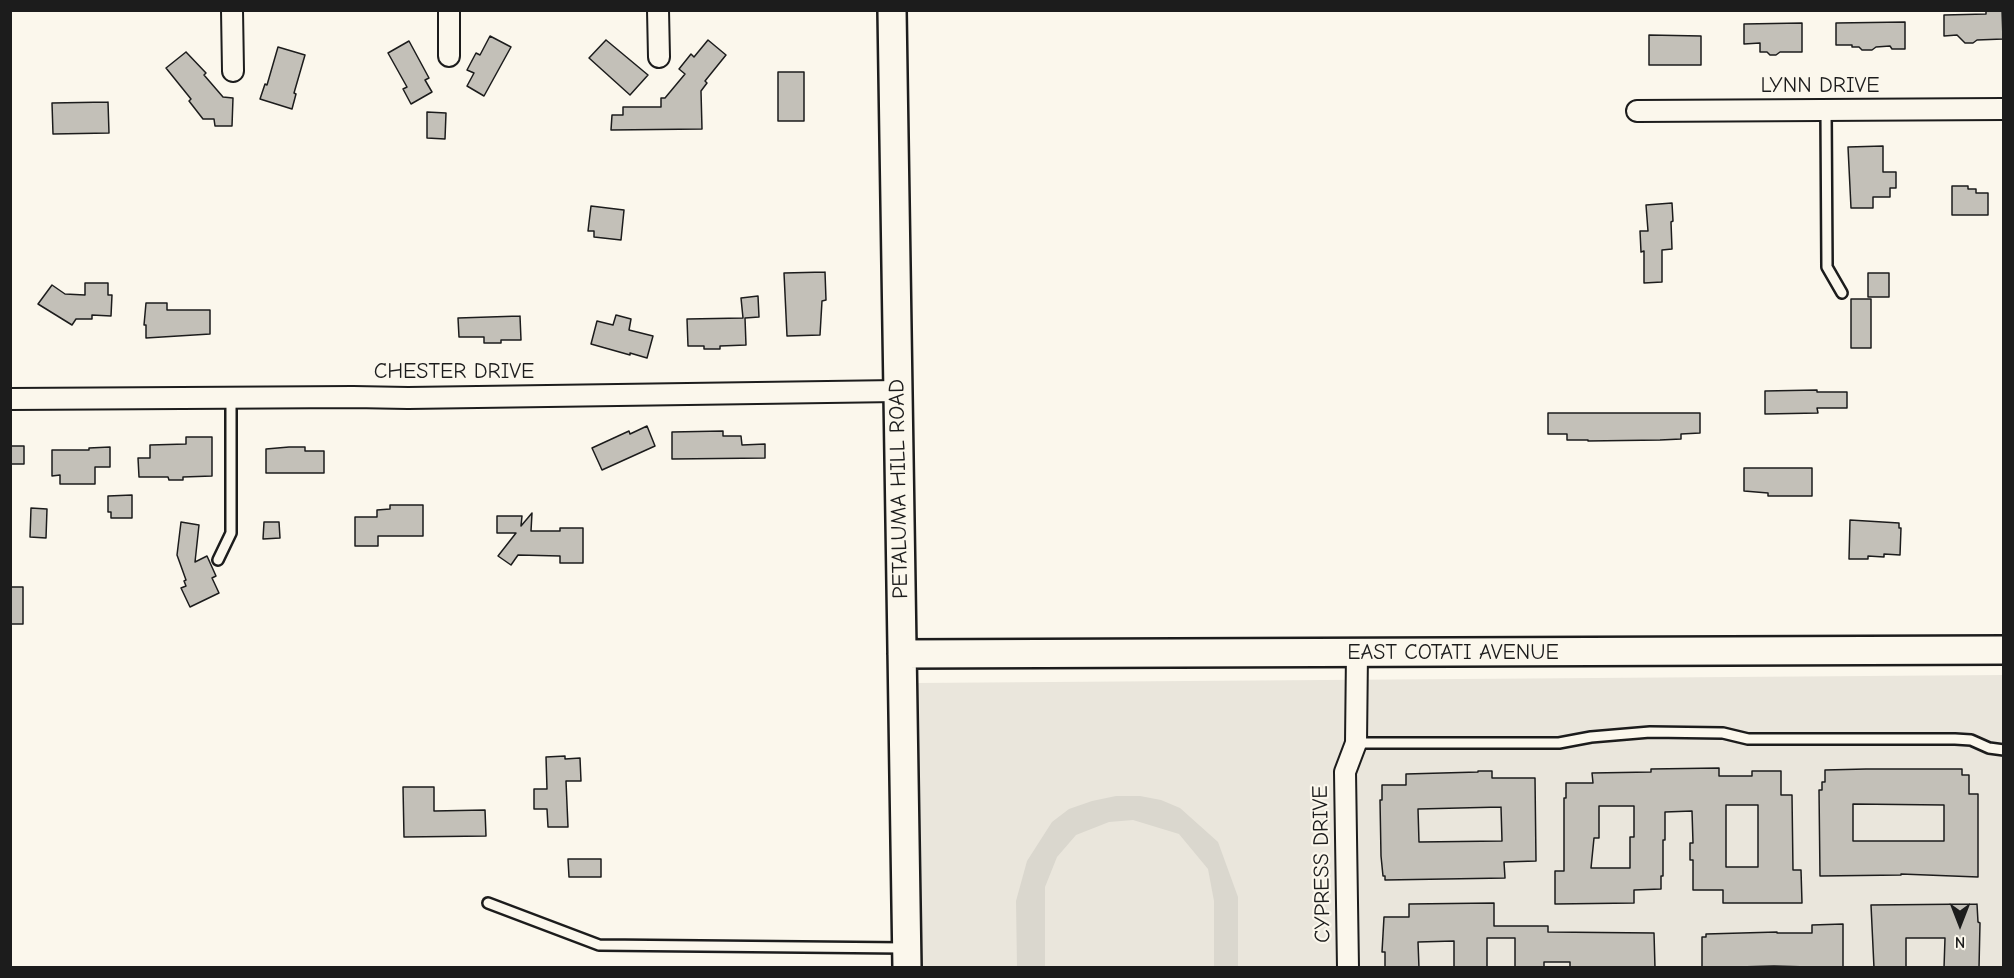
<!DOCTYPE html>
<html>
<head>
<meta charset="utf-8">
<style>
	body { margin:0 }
	#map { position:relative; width:2014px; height:978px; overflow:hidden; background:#fbf7ec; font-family:"Comic Neue",sans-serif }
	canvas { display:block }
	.frame { position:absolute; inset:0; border:12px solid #1c1c1c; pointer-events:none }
	.north { position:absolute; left:1930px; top:894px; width:60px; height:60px; -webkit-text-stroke:4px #fbf7ec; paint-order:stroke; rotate:180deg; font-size:16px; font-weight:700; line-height:24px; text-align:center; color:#1c1c1c }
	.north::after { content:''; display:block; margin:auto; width:21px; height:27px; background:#1c1c1c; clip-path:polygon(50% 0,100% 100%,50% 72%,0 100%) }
</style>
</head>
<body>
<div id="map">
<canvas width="2014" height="978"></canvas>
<div class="frame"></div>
<div class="north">N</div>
</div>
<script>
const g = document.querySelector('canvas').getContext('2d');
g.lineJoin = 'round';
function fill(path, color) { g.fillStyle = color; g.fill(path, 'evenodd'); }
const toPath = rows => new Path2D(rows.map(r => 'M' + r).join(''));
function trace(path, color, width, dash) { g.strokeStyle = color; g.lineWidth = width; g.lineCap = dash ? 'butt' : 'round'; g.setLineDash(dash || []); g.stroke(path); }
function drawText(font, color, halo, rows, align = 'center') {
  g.font = font + ' "Comic Neue",sans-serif'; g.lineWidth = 4.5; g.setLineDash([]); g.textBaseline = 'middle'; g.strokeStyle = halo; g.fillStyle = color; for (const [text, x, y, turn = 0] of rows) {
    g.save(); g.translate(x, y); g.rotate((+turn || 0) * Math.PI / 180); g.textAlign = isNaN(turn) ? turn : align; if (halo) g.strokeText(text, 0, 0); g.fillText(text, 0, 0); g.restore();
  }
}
fill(toPath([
	[2003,675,2003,967,919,967,916,683]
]), '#eae6dc');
fill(toPath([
	[1116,796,1140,796,1161,800,1180,808,1218,842,1238,897,1238,967,1214,967,1214,901,1208,869,1179,834,1133,820,1109,822,1076,835,1057,857,1045,887,1045,967,1017,967,1016,901,1027,861,1052,822,1069,809,1092,801]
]), '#dad7ce');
const building = toPath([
	[1986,10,2002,10,2003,39,1977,40,1973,43,1965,43,1957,35,1944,36,1944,15,1986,14,1986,10],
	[1905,22,1905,49,1892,49,1890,46,1876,47,1872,50,1862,50,1859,47,1852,47,1852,45,1836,45,1836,23,1905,22],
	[1802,23,1802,52,1780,52,1776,55,1770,55,1767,52,1760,52,1760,43,1744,44,1744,24,1802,23],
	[1649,35,1701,36,1701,65,1649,65,1649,35],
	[490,36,511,47,484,96,467,86,474,73,467,70,476,53,480,55,490,36],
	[606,40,648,75,630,95,589,58,606,40],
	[708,40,726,55,705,81,707,83,701,91,702,129,611,130,612,115,623,115,623,107,661,107,661,98,665,98,685,74,679,69,691,54,694,57,708,40],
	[409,41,429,78,425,80,432,92,411,104,403,89,407,87,388,53,409,41],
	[278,47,305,55,294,93,296,94,292,109,260,99,265,84,267,85,278,47],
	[186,52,206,73,204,75,223,97,233,98,232,126,215,126,214,119,203,119,189,101,191,99,166,68,186,52],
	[778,72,804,72,804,121,778,121,778,72],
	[108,102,109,133,53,134,52,103,108,102],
	[427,112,446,113,445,139,427,138,427,112],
	[1883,146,1883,172,1896,172,1896,188,1890,188,1890,197,1873,197,1873,208,1851,208,1848,147,1883,146],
	[1952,186,1968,186,1968,189,1976,189,1976,193,1988,193,1988,215,1952,215,1952,186],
	[1672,203,1673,221,1671,222,1672,249,1662,250,1662,282,1644,283,1644,251,1641,252,1640,231,1648,231,1646,205,1672,203],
	[591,206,624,210,621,240,594,237,594,231,588,231,591,206],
	[825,272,826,300,822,301,820,335,787,336,784,273,825,272],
	[1868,273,1889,273,1889,297,1868,297,1868,273],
	[85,283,108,283,108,295,112,295,111,316,92,315,92,319,76,319,72,325,38,304,52,285,65,294,85,295,85,283],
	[758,296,759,317,745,318,746,345,720,346,720,349,704,349,704,346,688,346,687,319,743,318,741,298,758,296],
	[1851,299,1871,299,1871,348,1851,348,1851,299],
	[146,303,167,303,167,310,210,310,210,334,146,338,146,325,144,325,146,303],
	[616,315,631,319,629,330,653,336,647,358,630,353,630,355,591,344,597,321,613,325,616,315],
	[520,316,521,340,501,340,501,343,484,343,484,337,459,337,458,318,520,316],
	[1817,390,1817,392,1847,392,1847,408,1817,408,1818,413,1765,414,1765,391,1817,390],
	[1548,413,1700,413,1700,433,1681,434,1681,439,1660,440,1588,441,1588,440,1567,440,1567,434,1548,434,1548,413],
	[647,426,655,446,602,470,592,448,629,431,630,434,647,426],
	[723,431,723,436,741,436,742,445,765,444,765,458,672,459,672,432,723,431],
	[186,437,212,437,212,476,183,477,183,480,169,480,168,477,139,477,138,458,150,458,150,445,186,444,186,437],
	[10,446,24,446,24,464,10,464,10,446],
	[110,447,110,467,95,467,95,484,60,484,60,475,52,476,52,450,89,450,89,448,110,447],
	[289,447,305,447,305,451,324,451,324,473,266,473,266,449,289,447],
	[1744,468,1812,468,1812,496,1768,496,1768,493,1744,491,1744,468],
	[132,495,132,518,111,518,111,512,108,512,108,496,132,495],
	[390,505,423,505,423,536,378,536,378,546,355,546,355,517,377,517,377,510,390,509,390,505],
	[31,508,47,509,46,538,30,537,31,508],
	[532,513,531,531,560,531,560,528,583,528,583,563,560,563,560,556,518,555,511,565,498,556,516,533,497,533,497,516,522,516,521,526,532,513],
	[1850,520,1899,523,1899,528,1901,528,1900,555,1884,554,1884,557,1868,556,1868,559,1849,559,1850,520],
	[181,522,199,525,195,562,207,556,216,576,212,578,219,593,190,607,181,588,186,586,184,581,186,580,177,555,181,522],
	[264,522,279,522,280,538,263,539,264,522],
	[10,587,23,587,23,624,10,624,10,587],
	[565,756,565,759,580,758,581,781,566,781,568,827,548,827,547,809,534,809,534,789,547,789,546,757,565,756],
	[1719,768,1719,776,1752,776,1752,771,1781,771,1781,795,1792,795,1793,870,1801,870,1802,903,1723,903,1723,890,1693,890,1693,860,1690,860,1690,843,1693,843,1692,811,1665,812,1665,840,1663,840,1663,876,1661,876,1661,889,1634,890,1634,903,1555,904,1555,871,1564,871,1564,798,1566,798,1566,783,1593,783,1592,773,1651,772,1651,769,1719,768],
	[1726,805,1758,805,1758,867,1726,867,1726,805],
	[1599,806,1634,806,1634,837,1630,837,1630,868,1591,868,1594,838,1599,838,1599,806],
	[1866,769,1962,769,1962,775,1969,775,1969,794,1978,794,1978,877,1901,874,1901,875,1820,876,1819,790,1822,790,1822,782,1825,782,1825,770,1866,769],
	[1853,804,1944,805,1944,841,1853,841,1853,804],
	[1478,771,1492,771,1492,778,1535,778,1536,861,1504,862,1505,878,1385,880,1385,876,1383,876,1381,856,1380,800,1382,800,1382,785,1406,785,1406,774,1478,772,1478,771],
	[1501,807,1502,841,1419,842,1418,809,1501,807],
	[403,787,434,787,434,811,485,810,486,836,404,837,403,787],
	[568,859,601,859,601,877,569,877,568,859],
	[1494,903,1494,926,1548,926,1548,932,1654,933,1655,968,1570,967,1570,962,1544,962,1544,968,1515,968,1515,938,1487,938,1487,968,1454,968,1454,941,1418,942,1419,968,1385,968,1385,952,1382,952,1384,917,1409,917,1409,904,1494,903],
	[1977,904,1978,922,1980,923,1979,968,1944,968,1945,938,1906,938,1906,968,1874,968,1871,905,1977,904],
	[1843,924,1843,968,1774,966,1702,968,1702,937,1706,937,1706,934,1777,932,1777,933,1812,933,1812,925,1843,924]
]);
fill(building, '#c3c0b8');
trace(building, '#1c1c1c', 1.5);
const service = toPath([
	[1826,110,1827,267,1842,293],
	[218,560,231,533,231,398],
	[1356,743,1559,743,1591,737,1650,732,1723,733,1748,739,1955,739,1971,740,1989,748,2004,750],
	[488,903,599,945,904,948]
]);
const minor = toPath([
	[232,10,233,71],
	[449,10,449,56],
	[658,10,659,57],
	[1637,111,2004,109],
	[10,399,353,397,408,398,897,391],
	[1348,968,1345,772,1356,743,1357,653]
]);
const secondary = toPath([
	[892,10,907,968],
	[902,654,2004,650]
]);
trace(service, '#1c1c1c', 14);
trace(minor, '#1c1c1c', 24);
trace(secondary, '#1c1c1c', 32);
trace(service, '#fbf7ec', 9);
trace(minor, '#fbf7ec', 20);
trace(secondary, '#fbf7ec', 27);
drawText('22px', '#1c1c1c', '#fbf7ec', [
	["LYNN DRIVE",1820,86],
	["CHESTER DRIVE",454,372],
	["PETALUMA HILL ROAD",899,489,-91],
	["EAST COTATI AVENUE",1453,653],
	["CYPRESS DRIVE",1322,864,-91]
]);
</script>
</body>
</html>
